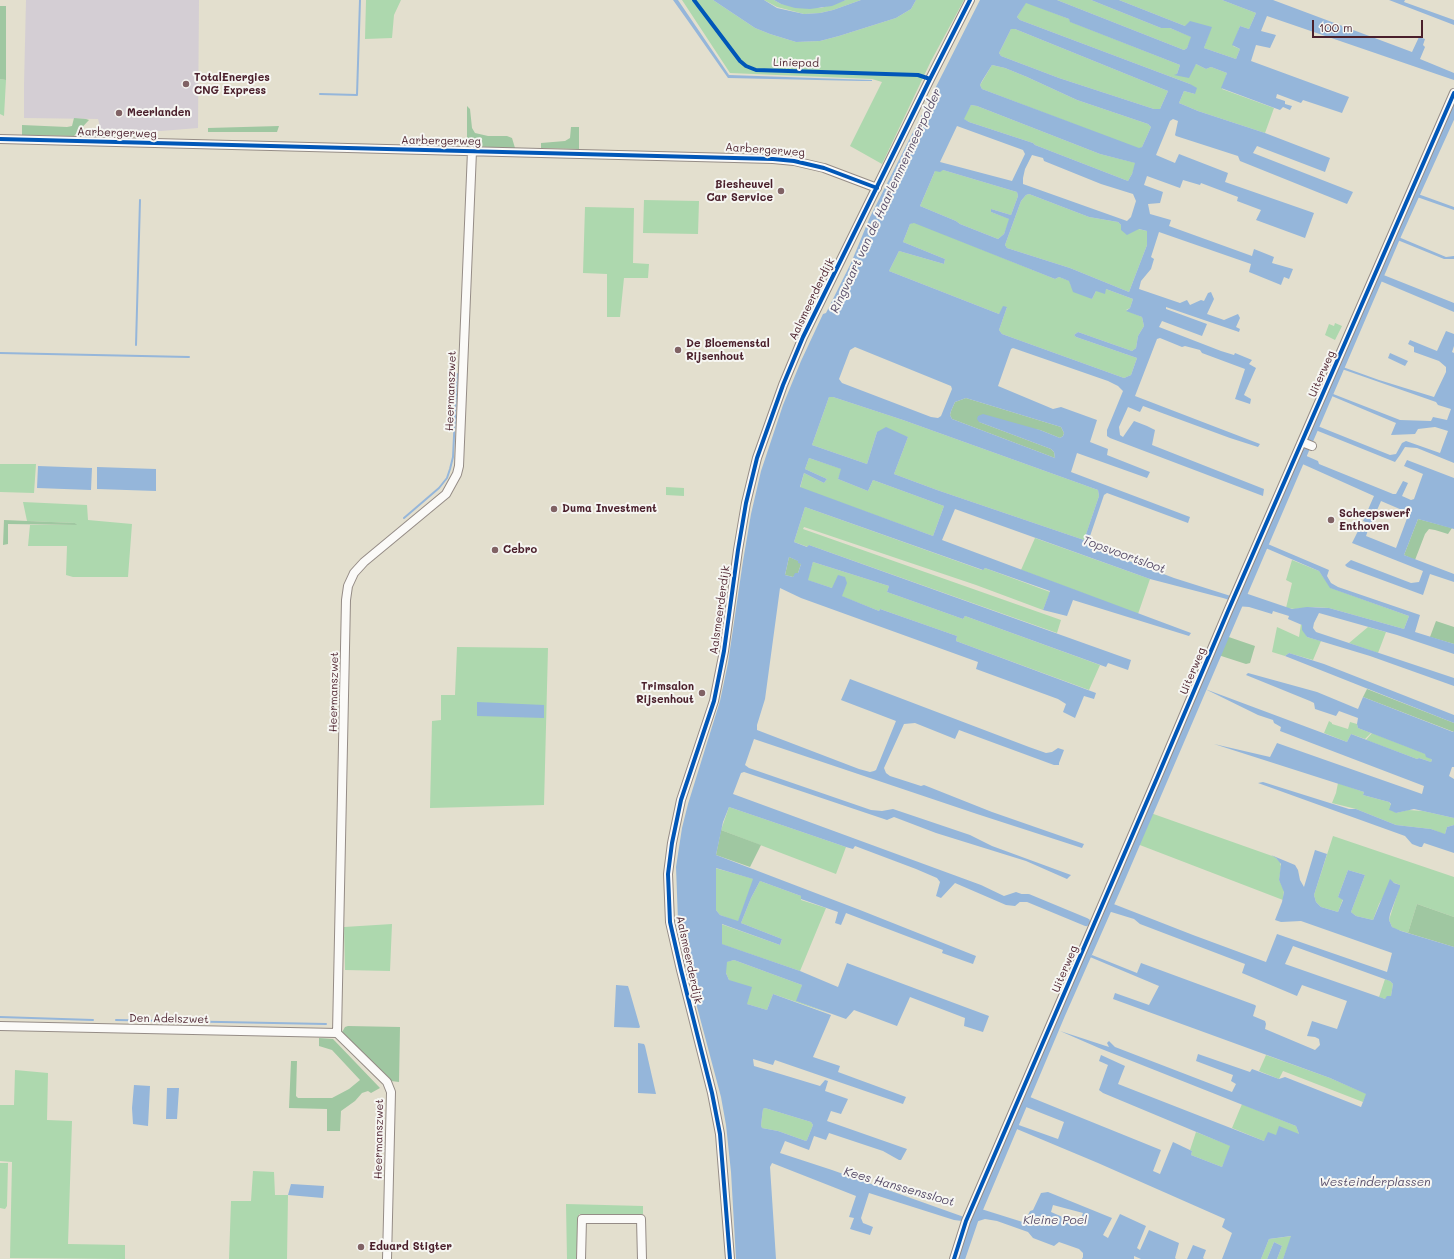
<!DOCTYPE html>
<html>
<head>
<meta charset="utf-8">
<style>
	body { margin:0 }
	#map { position:relative; width:1454px; height:1259px; overflow:hidden; background:#e3dfce; font-family:Mali,sans-serif }
	canvas { display:block }
	.scale { position:absolute; left:1312px; top:20px; width:111px; height:18px; box-sizing:border-box; border:2px solid #4a1f2b; border-top:0; padding-left:5px; font-size:12px; line-height:14px; white-space:nowrap; color:#4a1f2b; -webkit-text-stroke:3px #f6f6f2; paint-order:stroke }
</style>
</head>
<body>
<div id="map">
<canvas width="1454" height="1259"></canvas>
<div class="scale">100 m</div>
</div>
<script>
const g = document.querySelector('canvas').getContext('2d');
g.lineJoin = 'round';
function fill(path, color) { g.fillStyle = color; g.fill(path, 'evenodd'); }
const toPath = rows => new Path2D(rows.map(r => 'M' + r).join(''));
function trace(path, color, width, dash) { g.strokeStyle = color; g.lineWidth = width; g.lineCap = dash ? 'butt' : 'round'; g.setLineDash(dash || []); g.stroke(path); }
function drawText(font, color, halo, rows, align = 'center') {
  g.font = font + ' Mali,sans-serif'; g.lineWidth = 4; g.setLineDash([]); g.textBaseline = 'middle'; g.strokeStyle = halo; g.fillStyle = color; for (const [text, x, y, turn = 0] of rows) {
    g.save(); g.translate(x, y); g.rotate((+turn || 0) * Math.PI / 180); g.textAlign = isNaN(turn) ? turn : align; if (halo) g.strokeText(text, 0, 0); g.fillText(text, 0, 0); g.restore();
  }
}
fill(toPath([
	[26,0,199,0,198,128,161,131,101,131,98,119,24,118,24,85]
]), '#d4ced4');
fill(toPath([
	[366,0,401,0,394,15,392,38,365,39],
	[682,0,713,0,755,28,770,34,796,42,820,41,839,36,896,18,911,9,916,0,964,0,931,61,882,164,850,146,882,82,872,79,730,73],
	[764,0,774,0,781,4,821,8,846,0,861,0,833,10,820,13,804,14,777,7],
	[1057,0,1091,0,1161,28,1170,28,1192,37,1187,48,1184,50],
	[1119,0,1222,0,1256,13,1249,29,1240,26,1233,46,1240,49,1236,59,1204,48,1211,27,1185,26],
	[1026,2,1069,19,1071,22,1180,65,1177,74,1175,75,1196,64,1206,69,1211,67,1227,73,1222,89,1274,108,1265,133,1198,111,1179,103,1184,91,1195,94,1190,84,1020,20,1017,17],
	[1011,29,1015,29,1168,91,1160,109,1154,109,1059,78,1001,56,999,53],
	[992,65,1005,68,1027,77,1077,100,1148,124,1151,127,1142,147,1139,149,982,89,980,85],
	[0,79,6,80,4,116,0,114],
	[971,105,977,106,1100,154,1136,163,1132,174,1128,181,1035,145,1033,143,969,122,963,119],
	[943,170,1017,192,1018,196,1011,215,991,209,991,212,1010,219,1004,234,998,239,960,224,956,221,920,206,935,171],
	[1029,194,1089,217,1118,222,1121,225,1147,231,1147,245,1129,292,1070,268,1007,248,1005,245,1021,201,1026,195],
	[644,200,699,201,698,234,643,233],
	[585,207,634,208,633,263,649,264,648,278,624,278,620,317,607,317,607,274,583,273],
	[914,222,1055,279,1059,277,1070,281,1071,286,1092,299,1096,291,1106,289,1133,299,1130,308,1126,310,1142,317,1144,326,1138,336,1136,348,1132,351,1078,332,1074,335,1076,337,1137,358,1131,375,1124,378,1002,334,999,330,1007,307,999,314,889,271,899,251,944,264,945,259,903,242,910,224],
	[1335,323,1342,326,1335,340,1325,335,1329,324,1334,326],
	[829,397,833,397,903,420,1098,490,1099,496,1084,540,937,490,894,474,908,437,877,432,867,464,812,445],
	[809,458,842,469,838,479,868,491,873,480,944,506,933,536,800,488,804,473,824,483,827,479,805,469],
	[0,464,36,464,34,493,0,492],
	[666,487,684,488,684,496,666,495],
	[23,502,87,505,88,520,132,524,128,577,73,577,66,575,67,546,28,546,30,525,76,525,75,523,27,521],
	[805,507,982,570,985,568,1050,592,1043,610,976,585,804,527,803,529,1061,620,1057,633,809,545,808,547,794,542],
	[1035,538,1150,579,1138,614,1021,570],
	[1292,560,1319,571,1331,588,1409,616,1404,629,1329,608,1315,607,1295,609,1286,608,1292,583,1286,580],
	[813,562,889,586,887,592,963,619,965,616,1100,665,1089,690,956,641,957,636,880,609,879,611,841,596,832,588,807,580],
	[1301,624,1302,625,1307,637,1321,641,1313,660,1292,654,1289,653,1285,656,1272,652,1277,627,1299,637],
	[1368,627,1386,632,1378,653,1349,643],
	[457,647,548,648,544,805,430,808,432,721,441,720,441,695,455,695],
	[1329,721,1332,723,1332,724,1348,729,1350,722,1357,724,1358,728,1371,733,1365,739,1351,734,1347,742,1324,733],
	[1372,733,1426,754,1432,760,1431,762,1419,758,1417,759,1366,740],
	[1338,783,1364,792,1363,795,1389,802,1396,813,1408,810,1423,811,1454,818,1454,825,1447,827,1445,834,1443,834,1431,829,1396,825,1356,809,1332,803,1336,793],
	[729,807,846,847,836,874,721,830],
	[1145,811,1275,857,1280,862,1281,867,1279,880,1284,890,1283,900,1132,842],
	[1333,836,1454,877,1454,917,1417,904,1408,933,1395,929,1392,927,1389,920,1400,885,1392,882,1379,904,1373,920,1356,916,1351,912,1365,875,1348,870,1338,897,1343,899,1338,912,1321,907,1316,902,1314,895],
	[715,868,754,879,738,922,720,915,716,910],
	[760,881,801,896,801,900,826,908,800,971,721,944,721,924,780,945,782,939,741,923,751,898],
	[392,924,390,971,345,970,344,927],
	[734,960,802,985,797,1001,831,1014,773,994,767,1010,747,1004,729,980,726,973,726,962],
	[1385,979,1390,981,1393,984,1391,996,1385,999,1379,997],
	[1266,1055,1330,1078,1367,1094,1363,1102,1283,1071,1279,1079,1259,1071],
	[15,1070,48,1073,47,1120,72,1121,68,1244,125,1245,125,1259,10,1258,12,1162,0,1161,0,1105,14,1105],
	[1242,1104,1296,1126,1299,1134,1276,1135,1264,1141,1232,1128],
	[765,1108,811,1122,813,1125,807,1140,806,1141,778,1131,762,1128,761,1125,763,1109],
	[1196,1132,1231,1146,1222,1167,1191,1155,1192,1151,1190,1150],
	[0,1163,8,1163,7,1206,5,1209,0,1208],
	[253,1171,274,1172,275,1195,288,1195,287,1259,229,1259,231,1201,251,1201],
	[566,1204,643,1206,643,1214,579,1214,576,1259,567,1259],
	[1292,1236,1283,1259,1277,1259,1282,1246,1274,1242,1267,1259,1261,1259,1269,1239]
]), '#add8ae');
fill(toPath([
	[0,6,6,6,6,80,0,79],
	[467,106,470,109,472,128,475,133,488,136,507,136,512,138,515,148,467,146],
	[74,118,86,119,89,120,74,136,22,135,22,125,67,127,72,126],
	[279,126,277,132,208,132,208,128],
	[571,127,579,127,579,149,541,148,541,143,565,141,570,138],
	[966,398,1061,427,1064,433,1063,436,1060,438,1040,430,979,422,1051,449,1054,452,1055,458,952,419,950,415,951,411,955,402],
	[1418,519,1452,528,1448,534,1435,530,1429,529,1425,534,1415,560,1404,555],
	[4,520,75,523,77,525,8,524,8,544,3,545],
	[789,557,799,561,801,564,798,573,793,577,785,575],
	[1436,621,1454,627,1454,644,1430,637],
	[1220,634,1255,646,1250,663,1246,664,1212,653],
	[1367,689,1454,723,1454,732,1363,697],
	[721,830,761,845,750,867,716,855],
	[1417,904,1454,917,1454,947,1408,933],
	[348,1026,400,1027,399,1082,391,1081,341,1034,345,1027],
	[319,1038,333,1039,380,1088,371,1093,368,1091,362,1093,355,1101,341,1111,340,1131,327,1131,327,1109,289,1108,291,1061,297,1061,296,1096,298,1098,332,1098,349,1089,360,1080,332,1050,319,1046]
]), '#9fc7a1');
fill(toPath([
	[673,0,678,0,729,75,872,80,872,81,862,81,728,78,688,21],
	[713,0,764,0,777,8,804,14,820,13,833,10,861,0,916,0,911,9,896,18,839,36,820,41,796,42,770,34,755,28],
	[774,0,846,0,832,6,810,9,795,8,781,4],
	[980,0,1057,0,1184,50,1187,48,1191,37,1170,28,1161,28,1091,0,1119,0,1185,26,1190,21,1212,27,1204,48,1236,59,1240,49,1232,45,1240,26,1249,29,1256,13,1222,0,1273,0,1412,52,1419,37,1425,39,1423,45,1425,47,1420,59,1454,73,1454,80,1451,79,1267,16,1261,31,1276,35,1270,48,1256,45,1251,61,1349,97,1342,113,1303,100,1301,103,1277,94,1276,98,1285,101,1285,104,1292,106,1290,110,1283,107,1280,110,1221,88,1227,73,1211,67,1206,69,1196,64,1189,78,1174,75,1177,74,1180,65,1070,22,1069,19,1026,3,1017,17,1020,20,1190,84,1197,88,1195,94,1184,91,1179,103,1198,111,1265,133,1330,158,1325,172,1257,146,1253,153,1353,192,1347,204,1240,161,1238,156,1176,136,1175,135,1178,121,1173,119,1170,121,1156,155,1175,163,1179,154,1228,173,1225,182,1314,213,1305,238,1256,220,1261,210,1237,201,1238,197,1201,183,1200,185,1183,180,1180,188,1147,176,1144,185,1163,192,1160,203,1148,204,1150,214,1171,220,1169,226,1252,256,1254,249,1274,257,1272,263,1293,269,1289,279,1284,277,1281,285,1249,272,1251,264,1159,232,1151,257,1154,259,1151,269,1141,281,1139,289,1180,303,1187,300,1190,305,1201,300,1204,301,1208,293,1211,292,1214,299,1207,314,1224,320,1238,314,1240,318,1236,327,1240,329,1239,332,1166,307,1166,309,1207,324,1202,336,1162,321,1159,327,1221,351,1234,355,1235,353,1252,360,1249,364,1256,368,1244,395,1251,399,1250,404,1235,399,1245,369,1202,353,1200,350,1185,346,1182,347,1160,338,1157,339,1135,396,1260,444,1258,447,1230,438,1143,406,1140,412,1128,407,1119,427,1120,435,1123,437,1134,421,1147,426,1155,430,1152,445,1264,489,1263,496,1110,438,1107,436,1107,430,1123,391,1118,386,1108,381,1013,348,1011,349,998,386,1053,409,1061,407,1097,420,1090,442,1108,449,1107,455,1150,472,1147,478,1077,453,1071,472,1190,517,1188,523,1107,493,1104,495,1088,542,1116,556,1174,578,1237,598,1242,592,1292,609,1307,607,1329,608,1404,629,1409,616,1330,588,1319,571,1261,546,1263,542,1329,570,1327,576,1331,583,1338,587,1420,615,1415,632,1454,644,1454,654,1397,635,1319,613,1314,623,1313,628,1316,632,1454,678,1454,686,1370,656,1307,637,1302,630,1302,625,1288,619,1289,616,1273,611,1272,614,1249,607,1236,606,1236,602,1223,598,1150,579,955,509,942,540,1191,633,1189,636,1073,600,1067,616,1043,610,1050,591,985,568,983,570,805,507,794,542,807,547,809,545,1131,660,1128,670,1108,663,1106,667,965,616,963,619,887,592,889,586,813,562,808,580,832,588,838,575,845,577,847,583,842,596,879,611,880,609,957,636,956,641,1096,693,1094,699,1084,696,1075,718,1063,712,1066,704,1058,699,976,669,978,662,801,598,780,588,765,699,757,725,757,730,859,769,870,772,874,771,876,770,896,721,841,700,850,679,1029,747,1046,753,1052,752,1058,748,1064,750,1059,763,1059,765,1054,765,959,730,955,739,915,723,904,724,884,768,886,773,890,776,921,786,924,785,992,812,1084,844,1082,848,977,814,754,739,745,765,749,768,871,810,882,811,893,809,970,835,992,846,1071,875,1067,879,1026,861,936,833,894,817,887,820,744,772,741,773,733,794,981,885,1004,896,1016,892,1027,896,1015,906,1006,905,955,883,941,898,936,896,940,882,937,878,916,869,855,846,853,849,846,847,729,807,723,822,716,855,860,910,976,956,973,964,942,953,943,950,846,913,841,925,835,923,838,912,801,899,801,896,760,881,751,898,741,923,782,939,780,945,722,924,722,944,800,971,838,987,847,963,989,1016,983,1032,964,1026,965,1018,910,997,897,1026,854,1010,846,1019,796,1001,802,985,734,960,727,962,726,973,729,980,752,987,747,1004,767,1010,773,994,831,1015,813,1057,840,1066,838,1072,906,1097,903,1104,775,1060,773,1065,753,1059,754,1066,820,1086,825,1080,828,1081,825,1091,848,1099,841,1114,831,1111,827,1121,907,1149,901,1160,899,1160,883,1151,829,1133,826,1140,814,1136,809,1150,785,1141,780,1153,832,1170,964,1217,962,1221,954,1220,869,1193,861,1218,863,1223,873,1227,870,1235,850,1229,854,1218,849,1217,856,1196,772,1163,770,1167,776,1259,736,1259,731,1172,726,1125,721,1097,696,1003,678,921,676,867,682,828,688,804,720,701,728,663,743,561,751,514,761,471,783,405,801,361,823,314,826,313,851,263,870,217],
	[1011,29,1015,29,1168,91,1160,109,1154,109,1059,78,1001,56,999,53],
	[992,65,1005,68,1027,77,1077,100,1148,124,1151,127,1142,147,1139,148,982,89,980,85,982,81],
	[971,105,977,106,1100,154,1135,163,1132,174,1128,181,1035,145,1033,143,969,122,964,119],
	[957,126,1023,150,1025,154,1012,181,940,162],
	[1032,155,1043,158,1044,161,1101,184,1133,194,1136,201,1131,217,1127,221,1023,184,1023,178,1025,169],
	[943,170,1017,192,1018,196,1011,215,991,209,991,212,1009,219,1004,234,998,239,960,224,956,221,920,206,935,171,940,172],
	[1029,194,1089,217,1118,222,1121,225,1121,230,1127,235,1139,229,1147,231,1147,245,1129,292,1070,268,1007,248,1005,245,1021,201,1026,195],
	[914,223,1055,279,1059,277,1069,281,1073,292,1092,299,1096,291,1105,294,1106,289,1133,299,1130,308,1126,311,1142,317,1144,326,1138,336,1136,348,1132,351,1078,332,1074,335,1076,337,1137,358,1131,375,1124,378,1002,334,999,330,1007,307,1003,306,999,314,889,271,899,251,944,264,945,259,903,242,910,224],
	[855,347,951,386,952,389,941,416,938,418,931,417,842,383,839,379,850,350],
	[829,397,833,397,903,420,1098,490,1099,496,1084,540,937,490,894,474,908,437,886,427,877,432,867,464,812,445],
	[966,398,1061,427,1064,433,1063,436,1060,438,1040,430,983,414,978,416,977,419,979,422,1051,449,1054,452,1055,458,952,419,950,415,951,411,955,402],
	[809,458,841,469,838,479,868,491,873,480,944,506,933,536,800,487,804,473,824,483,827,479,805,469],
	[789,557,798,561,798,563,801,564,798,573,795,573,793,577,785,575],
	[716,868,753,879,738,921,720,915,716,910],
	[765,1108,811,1122,813,1125,807,1140,806,1141,778,1131,762,1128,761,1125,763,1109],
	[1389,0,1405,0,1404,2,1454,20,1454,25],
	[1418,194,1454,207,1454,210,1417,197],
	[1396,236,1446,257,1454,256,1454,259,1444,259,1395,239],
	[1381,274,1454,303,1454,312,1378,280],
	[1446,331,1454,334,1454,346,1452,352,1454,353,1454,463,1417,448,1405,447,1400,455,1395,462,1313,429,1315,425,1390,455,1396,454,1402,443,1406,441,1440,453,1448,431,1435,427,1418,429,1415,434,1391,435,1396,423,1327,394,1328,392,1400,420,1431,421,1433,417,1447,420,1451,409,1438,405,1436,402,1339,368,1340,366,1379,380,1434,397,1446,372,1446,367,1439,361,1414,352,1414,347,1408,344,1410,340,1437,351],
	[1390,353,1408,361,1405,366,1388,358],
	[1302,454,1318,461,1319,464,1393,494,1396,494,1403,481,1408,483,1402,496,1411,500,1414,499,1423,474,1404,466,1407,460,1454,478,1454,529,1418,519,1404,555,1454,574,1454,582,1430,574,1423,595,1347,567,1345,565,1351,560,1411,583,1419,582,1423,571,1352,543,1360,527,1368,530,1366,536,1396,548,1409,513,1381,501,1371,524,1363,521,1374,496,1298,462],
	[38,466,92,468,91,490,37,488],
	[97,467,156,469,156,491,97,489],
	[1289,653,1324,664,1454,715,1454,723,1285,656],
	[1248,673,1317,692,1358,709,1363,697,1453,732,1454,731,1454,767,1452,767,1449,776,1454,779,1454,818,1414,809,1396,813,1392,811,1389,810,1391,804,1389,802,1363,795,1364,792,1214,744,1270,757,1277,743,1422,794,1424,786,1280,731,1281,727,1274,723,1273,720,1258,715,1205,689,1347,742,1351,734,1417,759,1419,758,1431,762,1432,760,1431,759,1426,757,1425,754,1358,728,1357,724,1358,718,1339,711,1336,716,1315,709,1314,703,1310,701,1246,675],
	[477,702,544,705,544,718,477,716],
	[1263,782,1349,809,1356,809,1396,825,1431,829,1445,834,1447,827,1454,825,1454,853,1424,843,1422,847,1420,847,1412,844,1405,836,1258,783],
	[1315,850,1327,854,1314,895,1316,902,1321,907,1338,912,1343,900,1338,897,1348,870,1365,875,1351,912,1356,916,1373,920,1390,879,1394,883,1400,885,1400,887,1390,914,1389,920,1392,927,1401,931,1454,947,1454,1259,1283,1259,1291,1236,1269,1239,1261,1259,1222,1259,1232,1233,1222,1227,1225,1219,1098,1163,1012,1127,1013,1123,1058,1139,1064,1122,1021,1105,1025,1095,1161,1150,1153,1171,1160,1174,1173,1142,1192,1151,1191,1155,1222,1167,1230,1146,1103,1093,1099,1090,1108,1065,1099,1061,1101,1055,1125,1066,1118,1084,1264,1141,1268,1132,1276,1135,1279,1126,1299,1134,1296,1126,1099,1048,1060,1031,1109,1047,1107,1043,1109,1041,1115,1047,1232,1092,1236,1084,1231,1081,1233,1075,1196,1061,1198,1054,1250,1072,1252,1069,1279,1079,1285,1077,1361,1107,1366,1094,1330,1078,1113,999,1115,993,1149,1005,1159,986,1090,957,1092,955,1137,973,1141,963,1255,1005,1256,1006,1253,1016,1265,1021,1266,1024,1265,1029,1315,1050,1320,1045,1319,1039,1315,1037,1307,1036,1312,1021,1337,1029,1347,1001,1302,985,1297,996,1242,973,1245,964,1140,924,1134,919,1108,911,1111,903,1193,935,1266,962,1277,934,1387,972,1392,953,1301,921,1281,922,1275,920,1282,902,1284,892,1279,880,1281,864,1276,858,1271,855,1295,865,1298,870,1300,880,1304,887],
	[1293,946,1390,981,1393,984,1391,996,1387,996,1385,999,1285,964],
	[616,985,628,986,629,989,640,1027,639,1028,614,1027],
	[638,1043,644,1044,645,1046,656,1094,638,1093],
	[134,1085,150,1086,148,1126,133,1124,132,1108],
	[167,1088,179,1088,177,1119,166,1119],
	[291,1184,324,1186,323,1198,288,1195],
	[1048,1192,1112,1218,1103,1235,1108,1238,1120,1214,1146,1226,1137,1248,1140,1250,1149,1230,1179,1243,1175,1258,1176,1259,1141,1259,1134,1256,1134,1259,1082,1259,1083,1257,1083,1253,1079,1249,1059,1242,1054,1246,1033,1238,1028,1232,997,1221,985,1219,972,1223,973,1217,978,1208,1029,1224,1032,1219,1028,1215,1030,1211,1033,1210,1041,1193],
	[1274,1242,1282,1246,1277,1259,1267,1259],
	[1193,1245,1206,1250,1203,1258,1204,1259,1187,1259]
]), '#95b6da');
fill(toPath([
	[1053,1205,1083,1213,1079,1224,1051,1212]
]), '#e3dfce');
trace(toPath([
	[320,94,357,95,360,0],
	[136,345,140,200],
	[0,353,189,357],
	[404,518,439,488,447,478,450,469,453,457,457,374],
	[0,1017,93,1020],
	[116,1020,326,1024]
]), '#95b6da', 2);
trace(toPath([
	[1014,898,1028,898,1086,922],
	[961,1259,974,1221,1061,1015,1118,886,1396,238,1454,110]
]), '#95b6da', 8);
const minor = toPath([
	[0,139,773,159,794,161,824,168,877,188],
	[1302,442,1312,446],
	[0,1026,337,1033],
	[387,1259,391,1092,387,1082,337,1033,346,600,348,586,354,573,364,562,446,494,457,474,459,466,472,151],
	[581,1259,582,1219,641,1219,642,1259],
	[730,1259,720,1134,712,1093,681,970,670,922,668,874,672,843,681,800,714,701,724,651,738,550,746,503,757,458,783,385,803,337,930,79,970,0],
	[954,1259,966,1221,1157,778,1228,611,1454,93]
]);
trace(minor, '#958c86', 10);
trace(minor, '#fbfaf8', 8);
trace(toPath([
	[694,0,740,61,746,66,756,70,918,75,930,79],
	[0,139,773,159,794,161,824,168,877,188],
	[730,1259,720,1134,712,1093,681,970,670,922,668,874,672,843,681,800,714,701,724,651,738,550,746,503,757,458,783,385,803,337,930,79,970,0],
	[954,1259,966,1221,1157,778,1228,611,1454,93]
]), '#0057b8', 4);
for (const [x, y, r, color] of [
	[186,84,4,"#806264"],
	[119,113,4,"#806264"],
	[781,191,4,"#806264"],
	[678,350,4,"#806264"],
	[554,509,4,"#806264"],
	[1331,520,4,"#806264"],
	[495,550,4,"#806264"],
	[702,693,4,"#806264"],
	[361,1247,4,"#806264"]
]) { const dot = new Path2D(); dot.arc(x, y, r, 0, 2 * Math.PI); g.fillStyle = color; g.fill(dot); trace(dot, '#f6f6f2', 1.5); }
drawText('11px', '#4a1f2b', '#f6f6f2', [
	["Liniepad",796,63,1],
	["Aarbergerweg",117,133,2],
	["Aarbergerweg",441,141,1],
	["Aarbergerweg",765,150,4],
	["Aalsmeerderdijk",812,299,-64],
	["Uiterweg",1322,374,-66],
	["Heermanszwet",451,391,-88],
	["Aalsmeerderdijk",720,610,-82],
	["Uiterweg",1193,671,-67],
	["Heermanszwet",334,692,-89],
	["Aalsmeerderdijk",689,960,78],
	["Uiterweg",1065,969,-67],
	["Den Adelszwet",169,1019,1],
	["Heermanszwet",379,1139,-89]
]);
drawText('bold 11px', '#4a1f2b', '#f6f6f2', [
	["TotalEnergies",194,78],
	["CNG Express",194,91],
	["Meerlanden",127,113],
	["Biesheuvel",773,185,"right"],
	["Car Service",773,198,"right"],
	["De Bloemenstal",686,344],
	["Rijsenhout",686,357],
	["Duma Investment",562,509],
	["Scheepswerf",1339,514],
	["Enthoven",1339,527],
	["Cebro",503,550],
	["Trimsalon",694,687,"right"],
	["Rijsenhout",694,700,"right"],
	["Eduard Stigter",369,1247]
], 'left');
drawText('italic 12px', '#594e6a', '#f6f6f2', [
	["Ringvaart van de Haarlemmermeerpolder",886,201,-65],
	["Topsvoortsloot",1124,555,20],
	["Westeinderplassen",1375,1182],
	["Kees Hanssenssloot",899,1187,16],
	["Kleine Poel",1055,1220]
]);
</script>
</body>
</html>
